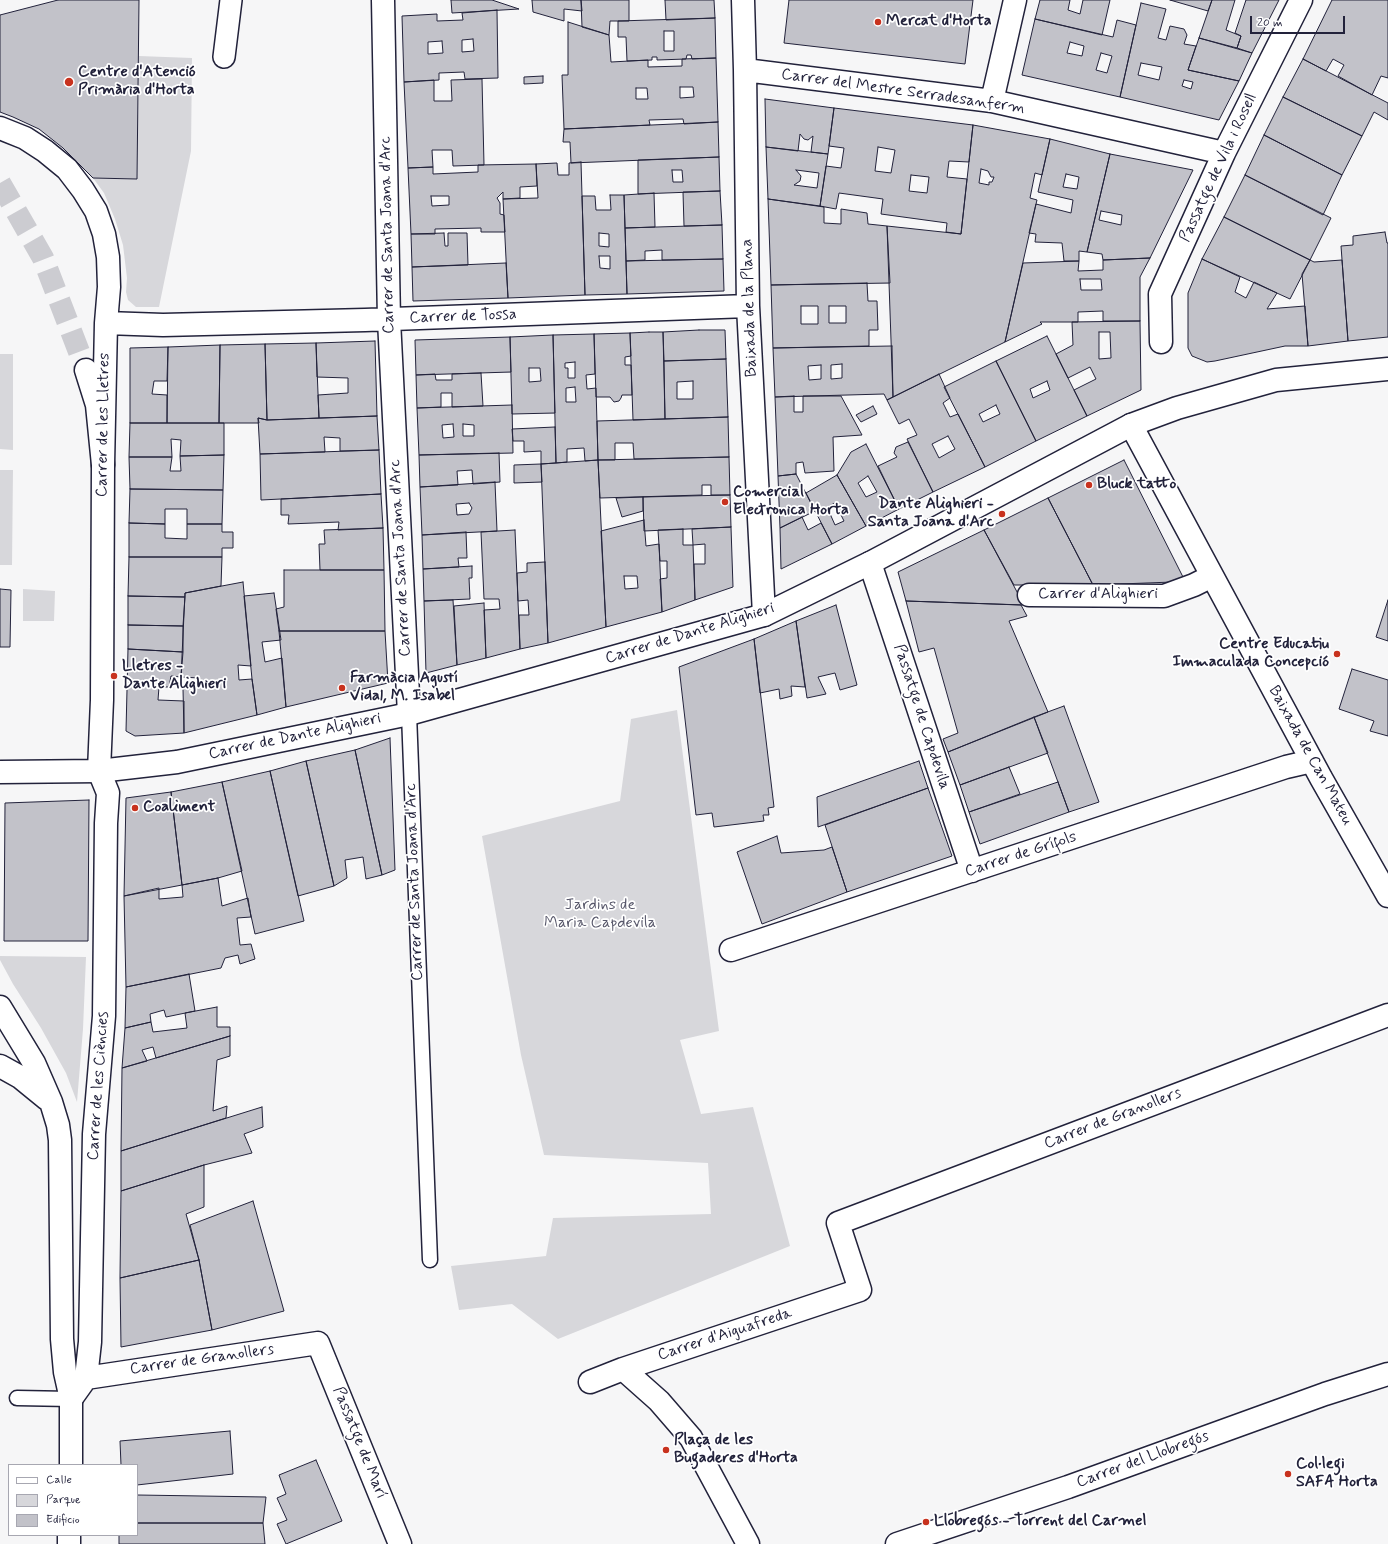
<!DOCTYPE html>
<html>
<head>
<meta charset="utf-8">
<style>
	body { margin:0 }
	#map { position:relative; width:1388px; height:1544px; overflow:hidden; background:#f6f6f7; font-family:Mynerve,sans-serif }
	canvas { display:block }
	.legend { position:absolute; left:8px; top:1464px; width:130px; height:72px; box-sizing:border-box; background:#fff; border:1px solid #a7a7b1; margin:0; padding:5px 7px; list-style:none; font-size:12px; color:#22223b }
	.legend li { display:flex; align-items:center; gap:8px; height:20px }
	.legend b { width:20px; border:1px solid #a7a7b1 }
	.scale { position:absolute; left:1250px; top:16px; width:95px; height:18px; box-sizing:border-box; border:2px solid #22223b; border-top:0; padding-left:5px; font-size:12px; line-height:14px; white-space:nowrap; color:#22223b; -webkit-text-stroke:3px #fff; paint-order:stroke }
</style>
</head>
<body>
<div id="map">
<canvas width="1388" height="1544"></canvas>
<ul class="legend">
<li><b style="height:5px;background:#fff"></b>Calle</li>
<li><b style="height:11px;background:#d7d7db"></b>Parque</li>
<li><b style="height:11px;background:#c2c2c9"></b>Edificio</li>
</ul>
<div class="scale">20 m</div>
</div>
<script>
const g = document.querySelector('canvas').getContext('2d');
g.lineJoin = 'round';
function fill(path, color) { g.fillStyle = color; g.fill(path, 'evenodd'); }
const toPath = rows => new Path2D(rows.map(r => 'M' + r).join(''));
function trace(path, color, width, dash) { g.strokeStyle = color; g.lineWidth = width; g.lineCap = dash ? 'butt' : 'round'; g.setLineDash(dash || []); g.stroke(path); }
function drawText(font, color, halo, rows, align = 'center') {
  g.font = font + ' Mynerve,sans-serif'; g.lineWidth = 3.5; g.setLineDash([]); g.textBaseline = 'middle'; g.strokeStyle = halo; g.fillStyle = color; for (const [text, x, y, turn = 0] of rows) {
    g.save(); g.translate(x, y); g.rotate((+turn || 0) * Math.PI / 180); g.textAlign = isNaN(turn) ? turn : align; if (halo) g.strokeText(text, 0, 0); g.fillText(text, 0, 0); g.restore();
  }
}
fill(toPath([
	[139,56,192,58,191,151,159,307,136,307,128,300,126,292,127,278,123,245,115,219,104,193,93,178,137,179],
	[0,354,13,354,13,450,0,449],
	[0,470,13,470,12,565,0,565],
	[23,589,55,591,54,621,23,621],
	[677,710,719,1031,680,1040,701,1114,753,1107,790,1246,558,1339,512,1304,459,1310,451,1266,546,1256,553,1218,711,1214,708,1163,544,1155,521,1055,482,836,620,801,631,719],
	[0,956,86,957,83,1029,77,1102,66,1073,41,1028,13,984,0,960]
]), '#d7d7db');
const building = toPath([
	[58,0,139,0,137,179,93,178,63,148,39,129,13,117,0,112,0,15,58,0],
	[451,0,492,0,519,9,452,13,451,0],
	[532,0,581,0,582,11,564,9,564,21,533,12,532,0],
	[581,0,629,0,629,21,610,21,609,35,582,27,581,0],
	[665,0,714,0,715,18,666,20,665,0],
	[789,0,973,0,965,64,784,43,789,0],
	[1040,0,1070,0,1068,10,1080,14,1083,0,1110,0,1102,35,1035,19,1040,0],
	[1170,0,1212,0,1208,11,1170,0],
	[1212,0,1235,0,1226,30,1241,36,1237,48,1199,38,1212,0],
	[1246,0,1279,0,1252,53,1237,48,1241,36,1235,33,1246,0],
	[1332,0,1388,0,1388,78,1381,76,1372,95,1338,76,1344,65,1333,59,1326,71,1303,59,1332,0],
	[1141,3,1166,9,1158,38,1166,40,1170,26,1184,29,1187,35,1184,44,1196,46,1188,70,1239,81,1219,120,1120,97,1141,3],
	[1141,63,1162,67,1159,80,1138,75,1141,63],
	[1184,80,1193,82,1191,89,1182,86,1184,80],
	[497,10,498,78,465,79,464,72,439,73,439,80,404,82,402,16,437,14,437,21,463,20,462,13,497,10],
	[473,39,474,51,462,52,462,40,473,39],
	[442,41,443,53,428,54,428,42,442,41],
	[715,18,716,58,692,59,691,55,687,55,686,59,657,60,657,57,652,57,652,60,627,61,626,37,618,37,618,21,715,18],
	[664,31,674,31,674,51,664,51,664,31],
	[1035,19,1113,37,1117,20,1136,25,1120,97,1022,75,1035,19],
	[1070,42,1084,46,1082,56,1067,53,1070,42],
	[1101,53,1112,56,1107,73,1096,70,1101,53],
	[568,22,609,35,611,62,648,60,648,67,682,66,682,59,716,58,718,122,684,124,683,119,649,120,650,125,564,129,562,75,568,75,568,22],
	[680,87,693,87,694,97,680,98,680,87],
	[636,88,647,88,648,99,636,99,636,88],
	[1199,38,1252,53,1239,81,1188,70,1199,38],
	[1303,59,1388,103,1388,120,1374,112,1362,136,1283,97,1303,59],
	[543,76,543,83,524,84,524,77,543,76],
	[482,79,484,165,453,166,452,150,432,150,433,167,408,168,404,82,434,80,434,101,452,101,451,80,482,79],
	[1283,97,1362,136,1342,175,1264,135,1283,97],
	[765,99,834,108,828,154,811,152,813,136,808,140,804,139,800,134,798,151,766,147,765,99],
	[834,108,973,125,969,162,949,161,947,177,967,179,961,234,946,232,947,223,881,214,883,199,839,193,836,209,820,206,826,166,841,168,844,148,829,146,834,108],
	[878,147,895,150,891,173,875,171,878,147],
	[911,175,929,177,927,193,909,191,911,175],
	[718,122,719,157,571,163,570,142,563,142,564,129,718,122],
	[973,125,1050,139,1042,175,1035,173,1030,198,1037,200,1036,204,1005,342,893,397,887,226,961,234,973,125],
	[981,169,988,171,991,177,994,177,992,182,989,182,989,185,979,183,981,169],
	[1264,135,1342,175,1323,215,1245,175,1264,135],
	[1050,139,1110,154,1087,252,1079,251,1079,261,1064,261,1062,243,1035,242,1036,234,1029,233,1036,204,1071,213,1073,200,1038,192,1050,139],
	[1066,174,1079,177,1077,189,1063,187,1066,174],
	[766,147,828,154,820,206,768,199,766,147],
	[796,170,819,173,817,188,794,185,800,181,801,176,796,170],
	[1110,154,1193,170,1150,258,1103,260,1102,254,1087,252,1110,154],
	[1101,211,1122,215,1121,225,1099,220,1101,211],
	[719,157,720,191,638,194,638,160,719,157],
	[672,170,682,170,683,182,673,182,672,170],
	[581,162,585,295,508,298,503,199,538,198,536,164,557,163,558,175,569,175,569,163,581,162],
	[536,164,537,186,520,187,520,198,503,199,503,192,497,198,500,203,500,214,504,215,505,232,481,232,481,228,435,229,435,234,411,234,408,168,433,167,433,174,478,172,478,165,536,164],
	[431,196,449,196,449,205,432,206,431,196],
	[1245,175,1331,218,1310,260,1224,217,1245,175],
	[720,191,722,225,684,226,683,192,720,191],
	[654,193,655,227,625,228,624,195,654,193],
	[610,195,624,195,627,294,585,295,582,196,595,196,596,210,611,210,610,195],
	[599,233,609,234,609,247,599,246,599,233],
	[599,256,610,256,610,269,600,268,599,256],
	[768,199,824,207,824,223,841,224,841,209,867,213,868,224,887,226,890,283,771,285,768,199],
	[1224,217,1310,260,1290,299,1202,259,1224,217],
	[722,225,723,259,662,260,662,250,645,251,645,260,626,261,625,228,722,225],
	[1385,232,1387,243,1388,243,1388,337,1348,341,1341,246,1353,245,1353,236,1385,232],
	[444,233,445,246,448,246,448,233,467,233,468,265,412,267,411,234,444,233],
	[1150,258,1140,277,1140,321,1103,321,1103,311,1078,312,1078,322,1040,322,1042,324,1005,342,1023,263,1079,261,1078,271,1103,270,1103,260,1150,258],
	[1080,279,1101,279,1102,290,1081,290,1080,279],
	[723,259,724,291,627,294,626,261,723,259],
	[1202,259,1240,277,1235,292,1246,298,1254,282,1277,293,1267,309,1305,306,1308,346,1285,346,1215,361,1207,362,1192,356,1188,348,1188,293,1202,259],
	[1310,260,1314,262,1342,260,1348,341,1308,346,1302,274,1310,260],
	[506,263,508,298,413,301,412,267,506,263],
	[867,283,868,301,877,301,878,330,869,330,869,346,773,348,771,285,867,283],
	[801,306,818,306,818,324,801,324,801,306],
	[829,306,846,306,846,323,829,323,829,306],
	[1140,321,1141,390,1087,416,1074,390,1096,379,1090,367,1068,378,1056,354,1073,345,1072,322,1140,321],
	[1099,332,1110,332,1111,358,1099,359,1099,332],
	[699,330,725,330,726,359,664,361,663,332,699,330],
	[649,332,663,332,665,419,633,420,630,333,649,332],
	[630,333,631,356,625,357,625,365,631,365,632,395,622,395,621,398,619,401,614,402,610,397,596,397,594,334,630,333],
	[594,334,595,374,586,375,587,389,596,388,598,460,585,461,584,448,567,449,567,462,556,463,553,335,594,334],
	[575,362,575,378,568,378,568,368,565,368,565,363,575,362],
	[575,387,576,402,566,402,566,388,575,387],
	[553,335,555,413,512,414,510,337,553,335],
	[529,368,540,368,541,381,529,382,529,368],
	[1047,336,1087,416,1036,441,996,361,1047,336],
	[1047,381,1050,390,1033,398,1030,389,1047,381],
	[510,337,511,372,416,375,415,340,510,337],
	[375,341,377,416,319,418,318,395,348,393,348,378,317,377,316,343,375,341],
	[316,343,319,418,267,420,265,344,316,343],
	[265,344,267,420,258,418,259,423,219,423,220,345,265,344],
	[220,345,219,423,167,423,168,347,220,345],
	[892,346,893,397,887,400,884,394,775,397,773,348,892,346],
	[842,364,842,378,831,379,831,365,842,364],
	[821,365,821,379,809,380,808,366,821,365],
	[168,347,167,381,154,381,152,394,167,395,167,423,130,423,130,348,168,347],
	[726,359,728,417,665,419,664,361,726,359],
	[693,381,693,399,677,399,677,382,693,381],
	[996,361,1036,441,985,467,944,387,996,361],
	[996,405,1000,414,983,422,979,414,996,405],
	[481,373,483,406,452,407,452,393,441,393,441,407,417,408,416,375,435,374,436,380,452,380,452,374,481,373],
	[939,374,950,398,943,403,950,417,958,414,985,467,933,492,907,439,917,435,909,419,899,424,887,400,939,374],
	[948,436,955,449,939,458,932,444,948,436],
	[794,396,794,412,803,412,803,396,841,396,862,435,833,437,834,471,805,473,803,462,796,463,796,474,778,476,775,397,794,396],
	[512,405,513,453,419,455,417,408,512,405],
	[453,424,454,437,443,438,442,425,453,424],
	[463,424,474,425,474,436,463,436,463,424],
	[873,406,877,414,861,422,856,415,873,406],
	[377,416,379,450,340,451,340,438,324,437,325,452,260,454,258,418,267,420,377,416],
	[728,417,729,457,634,459,633,443,615,443,615,460,598,460,597,421,728,417],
	[130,423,224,423,224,455,180,456,181,440,171,439,172,457,129,457,130,423],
	[555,427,556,463,541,464,541,451,524,452,524,441,513,441,512,429,555,427],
	[908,442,933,492,899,509,878,466,897,457,894,453,896,447,908,442],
	[866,444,899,509,866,526,837,475,851,452,866,444],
	[868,476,877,492,866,497,858,483,868,476],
	[379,450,381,494,261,500,260,454,379,450],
	[499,453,500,482,473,484,472,470,457,471,458,485,420,487,419,455,499,453],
	[224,455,223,490,130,489,129,457,172,457,170,471,181,471,180,456,224,455],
	[729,457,730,495,711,495,711,485,702,485,702,495,600,498,598,460,729,457],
	[598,460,606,627,548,643,541,464,598,460],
	[1124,460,1183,577,1173,582,1093,585,1048,498,1124,460],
	[541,464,542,482,514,483,514,465,541,464],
	[796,474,815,511,780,528,778,476,796,474],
	[837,475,866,526,832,544,806,493,837,475],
	[835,503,844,521,835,525,827,507,835,503],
	[495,482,497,531,422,535,420,487,495,482],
	[469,503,472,508,469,514,457,515,456,504,469,503],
	[130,489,223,490,222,524,187,524,187,509,165,509,165,524,129,523,130,489],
	[381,494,383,528,338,530,339,522,288,524,289,515,281,515,281,499,381,494],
	[730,495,731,527,644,531,643,497,730,495],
	[643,497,643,511,622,517,616,498,643,497],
	[1048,498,1093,585,1014,585,984,530,1048,498],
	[802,517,808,530,821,523,832,544,781,569,780,528,802,517],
	[644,520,646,546,659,544,662,612,606,627,601,531,644,520],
	[624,576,637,576,638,588,625,589,624,576],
	[129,523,165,524,165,538,187,539,187,524,222,524,222,532,233,532,233,548,222,548,222,557,129,557,129,523],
	[731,527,733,587,695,600,694,564,705,564,705,544,693,545,692,529,731,527],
	[383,528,384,570,320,570,319,544,325,544,324,530,383,528],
	[683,529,683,545,693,545,695,600,662,612,660,579,667,578,667,561,660,561,658,530,683,529],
	[515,530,520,649,486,658,484,610,500,609,499,599,484,599,481,532,515,530],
	[984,530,1024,605,906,601,898,572,984,530],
	[466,532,467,558,458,558,459,567,423,569,422,535,466,532],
	[129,557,222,557,221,586,185,593,185,597,128,596,129,557],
	[545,562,548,643,520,649,519,615,529,615,528,600,518,601,517,573,527,572,527,563,545,562],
	[472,566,472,578,469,578,470,599,424,601,423,569,472,566],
	[284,570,384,570,385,631,279,631,276,609,284,607,284,570],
	[243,582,251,666,238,665,239,680,252,679,257,715,184,733,183,689,198,686,199,678,181,677,185,593,243,582],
	[0,589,11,590,10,647,0,647,0,589],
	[274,593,281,640,262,642,265,662,282,658,286,707,257,715,252,679,244,596,274,593],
	[128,596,185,597,183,626,128,625,128,596],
	[453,600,457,665,426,673,424,601,453,600],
	[1388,600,1388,641,1376,637,1388,600],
	[906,601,1021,605,1027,616,1009,621,1048,712,948,752,943,739,958,733,934,648,919,652,906,601],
	[484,603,486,658,457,665,454,606,484,603],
	[836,605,857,685,840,690,835,673,818,677,826,694,807,698,796,621,836,605],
	[796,621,805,687,791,686,792,696,780,699,779,689,760,693,754,639,796,621],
	[128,625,183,626,183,652,128,649,128,625],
	[279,631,385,631,388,683,286,707,279,631],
	[754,639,774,807,768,808,769,815,763,815,764,821,714,827,712,813,696,815,679,667,754,639],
	[128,649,183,652,181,677,171,676,169,687,159,687,158,700,184,701,184,733,135,736,126,731,128,649],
	[1352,669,1388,680,1388,736,1370,731,1374,721,1339,709,1352,669],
	[1064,706,1099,802,1069,812,1034,717,1064,706],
	[1034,717,1048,753,960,785,948,752,1034,717],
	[390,738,395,870,382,875,355,750,390,738],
	[355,750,382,875,366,879,363,857,345,860,347,878,334,886,306,761,355,750],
	[306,761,334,886,298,896,270,771,306,761],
	[919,761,928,788,818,827,817,797,919,761],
	[1009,767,1020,794,969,812,960,785,1009,767],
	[270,771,304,921,255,934,222,782,270,771],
	[222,782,242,871,218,878,182,885,171,792,222,782],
	[1058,782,1069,812,980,844,969,812,1058,782],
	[928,788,952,856,847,892,825,825,928,788],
	[171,792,182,885,124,896,126,798,171,792],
	[89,800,88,941,4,941,5,803,89,800],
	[777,836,781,853,824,850,832,847,847,892,762,924,737,852,777,836],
	[218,878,222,906,248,898,251,917,237,918,240,945,251,944,255,959,240,964,238,955,225,958,221,968,126,987,124,896,159,888,159,899,183,897,182,885,218,878],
	[189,974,195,1011,166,1017,164,1010,150,1014,151,1022,125,1028,126,987,189,974],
	[217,1007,217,1027,230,1027,230,1036,156,1058,153,1047,142,1050,147,1061,122,1068,125,1028,151,1022,153,1032,187,1028,185,1013,217,1007],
	[230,1036,230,1056,217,1060,213,1111,227,1106,226,1118,121,1151,122,1068,230,1036],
	[262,1107,263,1127,244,1134,252,1153,204,1165,121,1191,121,1151,262,1107],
	[204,1165,204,1207,186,1214,199,1260,120,1278,121,1191,204,1165],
	[253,1201,284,1311,212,1330,199,1260,190,1225,253,1201],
	[199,1260,212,1330,121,1347,120,1278,199,1260],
	[230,1431,233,1474,137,1485,137,1465,121,1465,120,1441,230,1431],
	[316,1460,342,1521,286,1544,277,1524,287,1520,277,1498,286,1494,279,1475,316,1460],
	[137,1495,266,1497,263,1523,137,1523,137,1495],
	[137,1523,263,1523,265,1544,119,1544,119,1535,137,1535,137,1523]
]);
fill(building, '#c2c2c9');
trace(building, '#22223b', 1);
trace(toPath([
	[0,183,43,258,86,370]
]), '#ccccd1', 22, [22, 11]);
const service = toPath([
	[409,714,430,1260],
	[17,1398,71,1399]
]);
const pedestrian = toPath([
	[224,57,231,0]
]);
const minor = toPath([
	[383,0,389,320,409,714],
	[743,0,745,70,748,306,764,615],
	[745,70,992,101,1224,153],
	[992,101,1015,0],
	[0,128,25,138,45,151,67,169,83,190,96,211,104,234,108,257,109,287,106,323,103,465,102,700,99,771,108,793,106,823,104,1016,94,1134,90,1342,86,1378,71,1399],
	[106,323,163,325,365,320,748,306],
	[1161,342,1160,294,1224,153,1301,0],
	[1131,425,1321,778,1388,896],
	[870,563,972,871],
	[1029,595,1164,596,1194,585,1212,576],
	[731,950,1286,767,1312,761],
	[623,1369,659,1401,691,1438,748,1544],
	[86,1378,318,1343,400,1544],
	[590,1382,623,1369,860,1290,838,1223,1388,1015],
	[897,1544,1068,1487,1325,1394,1388,1374]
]);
const tertiary = toPath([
	[0,772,99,771,177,762,409,714,764,615,870,563,1131,425,1177,408,1276,380,1388,369]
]);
const primary = toPath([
	[86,370,97,405,103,465],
	[0,1007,34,1063,51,1102,58,1125,60,1140,62,1339,65,1372,71,1399,71,1465],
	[0,1066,20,1077,47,1099],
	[69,1544,69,1535]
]);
trace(service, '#22223b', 17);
trace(pedestrian, '#22223b', 24);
trace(minor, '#22223b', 25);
trace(tertiary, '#22223b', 25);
trace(primary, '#22223b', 25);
trace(service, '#fff', 14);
trace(pedestrian, '#fff', 21);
trace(minor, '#fff', 22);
trace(tertiary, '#fff', 22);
trace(primary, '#fff', 22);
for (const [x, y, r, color] of [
	[878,22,4,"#c8321e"],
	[69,82,5,"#c8321e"],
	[1089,485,4,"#c8321e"],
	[725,502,4,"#c8321e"],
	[1002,514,4,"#c8321e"],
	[1337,654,4,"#c8321e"],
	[114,676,4,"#c8321e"],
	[342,688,4,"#c8321e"],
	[135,808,4,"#c8321e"],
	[666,1450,4,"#c8321e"],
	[1288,1474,4,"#c8321e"],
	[926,1522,4,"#c8321e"]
]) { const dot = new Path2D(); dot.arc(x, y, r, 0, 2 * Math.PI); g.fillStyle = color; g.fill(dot); trace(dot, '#fff', 1.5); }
drawText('bold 16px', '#22223b', '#fff', [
	["Mercat d'Horta",886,22],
	["Centre d'Atenció",78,73],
	["Primària d'Horta",78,91],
	["Bluck tatto",1097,485],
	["Comercial",733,493],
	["Electronica Horta",733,511],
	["Dante Alighieri -",994,505,"right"],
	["Santa Joana d'Arc",994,523,"right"],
	["Centre Educatiu",1329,645,"right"],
	["Immaculada Concepció",1329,663,"right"],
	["Lletres -",122,667],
	["Dante Alighieri",122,685],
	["Farmàcia Agustí",350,679],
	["Vidal, M. Isabel",350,697],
	["Coaliment",143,808],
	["Plaça de les",674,1441],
	["Bugaderes d'Horta",674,1459],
	["Col·legi",1296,1465],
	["SAFA Horta",1296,1483],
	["Llobregós - Torrent del Carmel",934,1522]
], 'left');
drawText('16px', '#22223b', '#fff', [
	["Carrer del Mestre Serradesanferm",903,92,8],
	["Passatge de Vila i Rosell",1219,168,-65],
	["Carrer de Santa Joana d'Arc",388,235,-91],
	["Baixada de la Plana",750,308,-92],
	["Carrer de Tossa",463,317,-2],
	["Carrer de les Lletres",104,425,-89],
	["Carrer de Santa Joana d'Arc",401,558,-93],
	["Carrer d'Alighieri",1098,595],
	["Carrer de Dante Alighieri",690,634,-17],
	["Passatge de Capdevila",921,717,72],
	["Carrer de Dante Alighieri",295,737,-12],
	["Baixada de Can Mateu",1310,756,61],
	["Carrer de Grífols",1021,855,-18],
	["Carrer de Santa Joana d'Arc",415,882,-92],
	["Carrer de les Ciències",99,1086,-86],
	["Carrer de Granollers",1113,1119,-21],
	["Carrer d'Aiguafreda",725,1335,-18],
	["Carrer de Granollers",202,1360,-8],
	["Passatge de Marí",359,1443,68],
	["Carrer del Llobregós",1143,1460,-20]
]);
drawText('16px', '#58586b', '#fff', [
	["Jardins de",600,906],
	["Maria Capdevila",600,924]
]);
</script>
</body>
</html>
